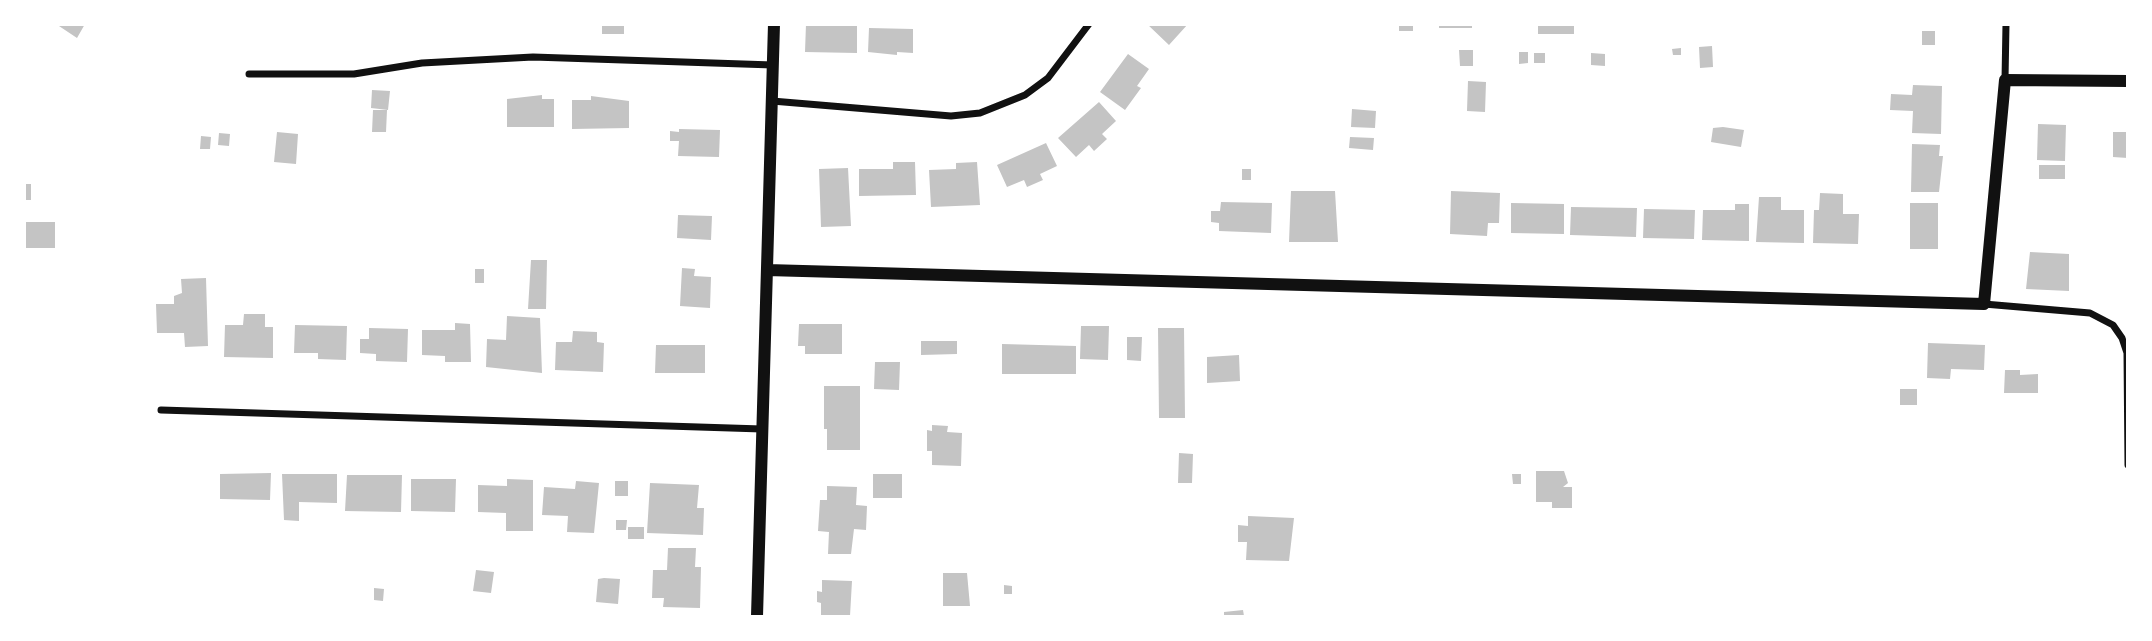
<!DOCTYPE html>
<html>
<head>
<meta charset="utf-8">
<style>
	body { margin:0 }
	#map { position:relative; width:2152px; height:641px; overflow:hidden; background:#fff; font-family:Jost,sans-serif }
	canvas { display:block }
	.frame { position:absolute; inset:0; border:26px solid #fff; pointer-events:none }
</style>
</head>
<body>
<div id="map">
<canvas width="2152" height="641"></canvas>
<div class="frame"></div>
</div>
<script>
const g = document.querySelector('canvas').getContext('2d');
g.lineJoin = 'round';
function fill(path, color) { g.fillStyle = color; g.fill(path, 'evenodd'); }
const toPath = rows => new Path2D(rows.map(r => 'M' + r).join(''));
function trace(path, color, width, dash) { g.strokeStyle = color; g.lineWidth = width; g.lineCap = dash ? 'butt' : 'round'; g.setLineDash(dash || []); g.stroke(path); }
fill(toPath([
	[56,24,85,24,77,38],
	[602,24,624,24,624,34,602,34],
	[806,24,857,24,857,53,805,52],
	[1147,24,1188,24,1169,45],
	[1399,24,1413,24,1413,31,1399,31],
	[1439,24,1472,24,1472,28,1439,28],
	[1538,24,1574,24,1574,34,1538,34],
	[869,28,913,29,913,53,897,52,897,55,868,52],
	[1922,31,1935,31,1935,45,1922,45],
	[1712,46,1713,67,1700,68,1699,47],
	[1681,48,1681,55,1673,55,1672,49],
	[1459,50,1473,50,1473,66,1460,66],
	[1519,52,1528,52,1528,63,1519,64],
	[1534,53,1545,53,1545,63,1534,63],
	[1591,53,1605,54,1605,66,1591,65],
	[1128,54,1149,69,1137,86,1141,88,1125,110,1100,92],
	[1468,81,1486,82,1485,112,1467,111],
	[1913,85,1942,86,1941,134,1912,133,1913,111,1890,110,1891,94,1912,95],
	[372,90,390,91,388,110,371,108],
	[542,95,542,99,554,99,554,127,507,127,507,99],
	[591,96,629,101,629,128,572,129,572,100,591,100],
	[1099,102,1116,121,1102,134,1107,139,1094,151,1089,145,1076,157,1058,138],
	[1352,109,1376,111,1375,128,1351,127],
	[373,110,387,110,386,132,372,132],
	[2038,124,2066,125,2065,161,2037,160],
	[1723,127,1744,130,1741,147,1711,142,1713,128],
	[679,129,720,130,719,157,678,156,679,141,670,141,670,131,679,132],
	[277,132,298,134,296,164,274,162],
	[2113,132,2128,132,2128,158,2113,157],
	[219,133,230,134,229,146,218,145],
	[201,136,211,137,210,149,200,149],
	[1350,137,1374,138,1373,150,1349,148],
	[1046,143,1057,166,1040,174,1043,180,1027,187,1024,180,1007,187,997,165],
	[1912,144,1940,145,1939,156,1943,156,1939,192,1911,192],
	[893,162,915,162,916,195,859,196,859,169,893,169],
	[977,162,980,205,931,207,929,170,956,169,956,163],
	[2039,165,2065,165,2065,179,2039,179],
	[848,168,851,226,821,227,819,169],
	[1242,169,1251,169,1251,180,1242,180],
	[24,184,31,184,31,200,24,200],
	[1291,191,1335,191,1338,242,1289,242],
	[1451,191,1500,193,1499,223,1488,223,1487,236,1450,234],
	[1820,193,1843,194,1843,214,1859,214,1858,244,1813,243,1814,210,1819,210],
	[1759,197,1781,197,1781,210,1804,210,1804,243,1756,242],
	[1221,202,1272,203,1271,233,1219,231,1219,223,1211,222,1211,211,1220,211],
	[1511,203,1564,204,1564,234,1511,233],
	[1910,203,1938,203,1938,249,1910,249],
	[1735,204,1749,204,1749,241,1702,240,1703,210,1735,210],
	[1571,207,1637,208,1636,237,1570,235],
	[1644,209,1695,210,1694,239,1643,238],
	[678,215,712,216,711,240,677,238],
	[24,222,55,222,55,248,24,248],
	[2030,252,2069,254,2069,291,2026,289],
	[531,260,547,260,546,309,528,309],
	[682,268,695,269,694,276,711,277,710,308,680,306],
	[475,269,484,269,484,283,475,283],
	[206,278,208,346,185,347,184,333,157,333,156,304,174,304,174,296,182,293,181,279],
	[244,314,265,314,265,327,273,327,273,358,224,357,225,325,243,325],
	[507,316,540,318,542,373,486,367,487,339,506,340],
	[455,323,470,324,471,362,445,362,445,356,422,355,422,330,455,330],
	[799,324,842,324,842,354,805,354,805,346,798,346],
	[295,325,347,326,346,360,318,359,318,353,294,353],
	[1081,326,1109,326,1108,360,1080,359],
	[369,328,408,329,407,362,376,361,376,354,360,353,360,339,369,339],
	[1158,328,1184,328,1185,418,1159,418],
	[573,331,597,332,597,342,604,343,603,372,555,370,556,342,572,342],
	[1127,337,1142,337,1141,361,1127,360],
	[921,341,957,341,957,354,921,355],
	[1928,343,1985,345,1984,370,1951,369,1950,379,1927,378],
	[1002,344,1076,346,1076,374,1002,374],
	[656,345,705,345,705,373,655,373],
	[1239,355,1240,381,1207,383,1207,357],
	[875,362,900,362,899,390,874,389],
	[2005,370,2020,370,2020,375,2038,374,2038,393,2004,393],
	[824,386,860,386,860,450,827,450,827,429,824,429],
	[1900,389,1917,389,1917,405,1900,405],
	[932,425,948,426,947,432,962,433,961,466,932,465,932,451,927,451,927,430,932,431],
	[1179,453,1193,454,1192,483,1178,483],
	[1536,471,1564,471,1568,483,1563,487,1572,487,1572,508,1552,508,1552,502,1536,502],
	[271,473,270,500,220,499,220,474],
	[282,474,337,474,337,503,299,502,299,521,284,520],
	[873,474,902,474,902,498,873,498],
	[1512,474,1521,474,1521,484,1513,484],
	[347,475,402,475,401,512,345,511],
	[411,479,456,479,455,512,411,511],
	[507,479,533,480,533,531,506,531,506,513,478,512,478,485,507,486],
	[576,481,599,483,594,533,567,532,568,516,542,515,544,487,575,489],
	[615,481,628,481,628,496,615,496],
	[650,483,699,485,697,508,704,508,703,535,647,533],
	[827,486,857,487,856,505,867,506,866,530,854,529,851,554,828,554,829,532,818,531,820,500,827,500],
	[1248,516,1294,518,1289,561,1246,560,1247,542,1238,542,1238,525,1248,526],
	[616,520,627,520,626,530,616,530],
	[628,527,644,527,644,539,628,539],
	[668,548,696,548,695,567,701,567,700,608,663,607,664,598,652,598,653,570,667,570],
	[476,570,494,572,491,593,473,591],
	[943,573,967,573,970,606,943,606],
	[604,578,620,579,618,604,596,602,598,579],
	[822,580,852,581,850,616,821,616,821,603,817,602,817,591,822,592],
	[1004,585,1012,586,1012,594,1004,594],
	[374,588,384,589,383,601,374,600],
	[1243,610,1244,616,1224,616,1224,612]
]), '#c4c4c4');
trace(toPath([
	[249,74,354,74,422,63,533,57,773,65],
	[2005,80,2006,24],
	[772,101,951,116,980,113,1025,95,1048,78,1089,24],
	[1984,304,2090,313,2113,325,2122,338,2127,353,2128,465],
	[161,410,762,429]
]), '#111', 7);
trace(toPath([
	[767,270,1984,304,2005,80,2128,81],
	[757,616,774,24]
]), '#111', 12);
</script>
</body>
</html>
